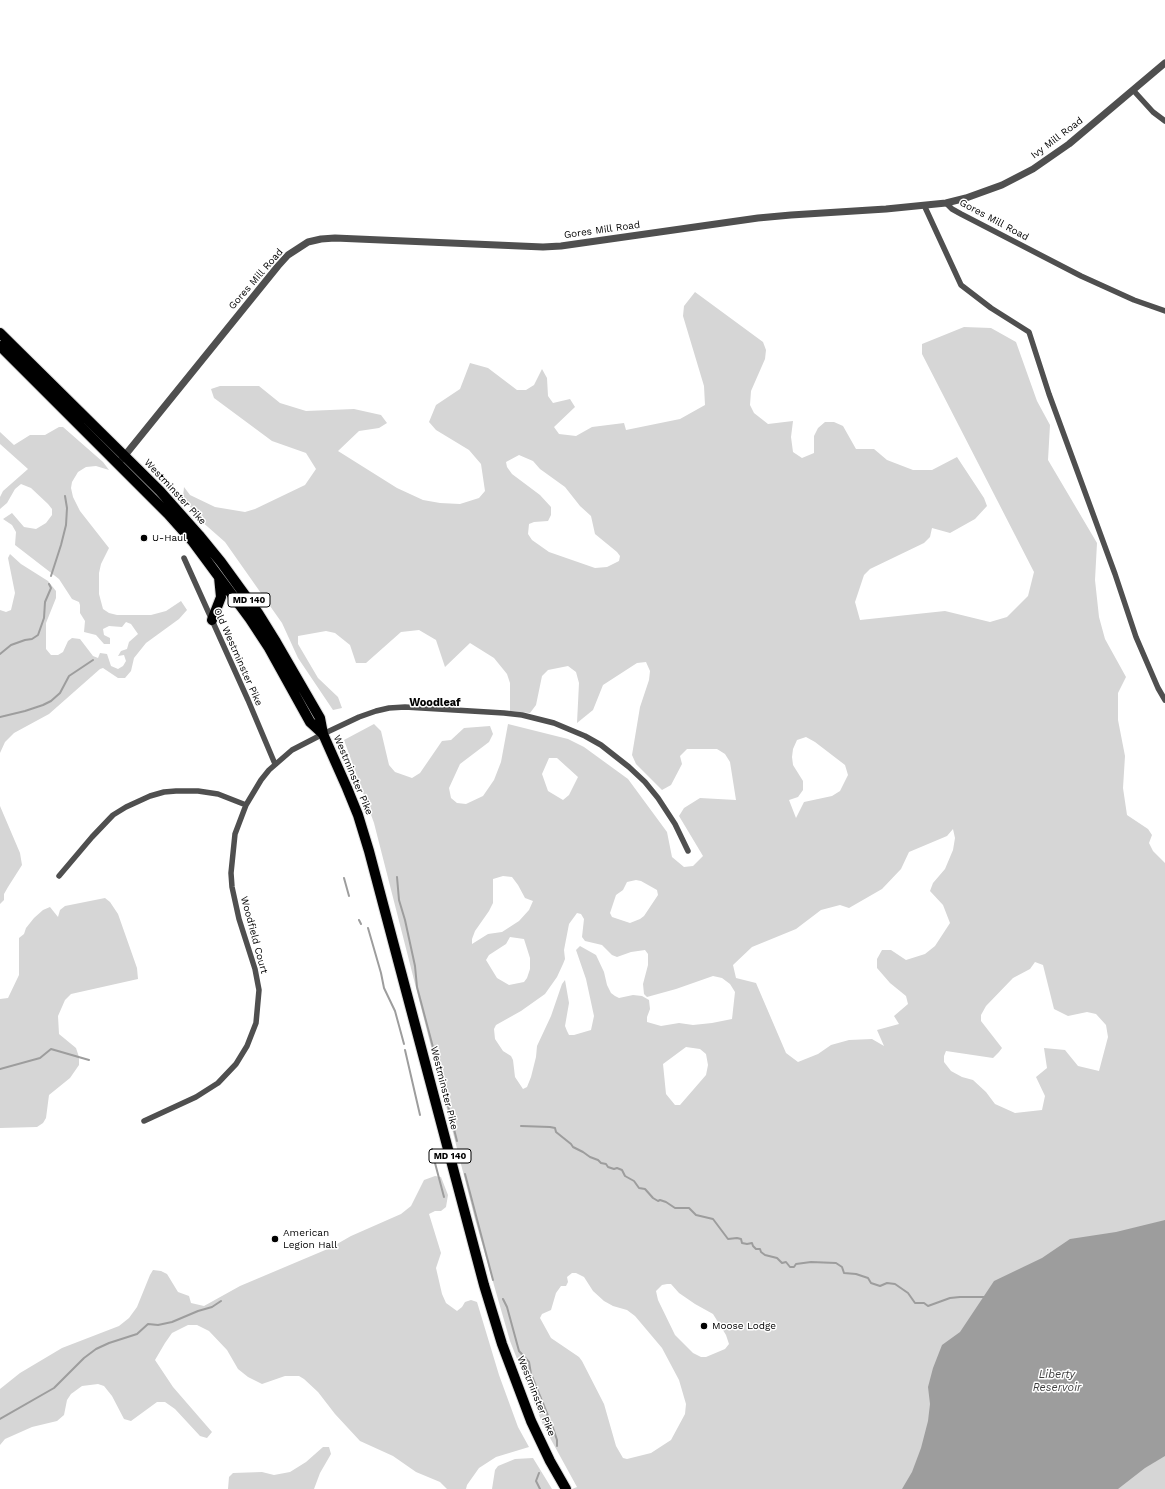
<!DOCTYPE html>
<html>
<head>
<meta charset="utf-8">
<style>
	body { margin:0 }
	canvas { display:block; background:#fff }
</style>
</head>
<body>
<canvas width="1165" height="1489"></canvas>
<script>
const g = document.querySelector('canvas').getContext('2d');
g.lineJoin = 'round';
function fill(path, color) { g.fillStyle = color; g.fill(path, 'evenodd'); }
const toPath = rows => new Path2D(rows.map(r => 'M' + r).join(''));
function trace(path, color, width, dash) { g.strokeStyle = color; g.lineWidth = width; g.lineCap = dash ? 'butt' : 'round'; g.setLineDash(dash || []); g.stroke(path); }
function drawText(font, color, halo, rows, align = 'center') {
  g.font = font + ' "Work Sans",sans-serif'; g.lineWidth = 3; g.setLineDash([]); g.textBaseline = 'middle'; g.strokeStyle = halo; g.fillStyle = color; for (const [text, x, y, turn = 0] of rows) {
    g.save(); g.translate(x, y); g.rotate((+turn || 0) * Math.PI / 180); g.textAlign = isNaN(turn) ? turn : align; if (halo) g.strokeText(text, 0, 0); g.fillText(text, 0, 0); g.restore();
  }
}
fill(toPath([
	[695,292,763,342,766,350,765,359,751,391,750,405,754,413,768,424,793,421,791,437,793,452,802,458,814,453,814,436,818,428,825,422,834,422,843,426,856,449,874,449,887,460,913,470,932,470,957,457,984,498,987,506,975,519,950,533,932,528,930,537,924,543,870,569,864,575,855,602,860,620,945,611,990,622,1007,617,1028,596,1034,572,922,354,922,344,964,327,991,328,1016,342,1037,401,1050,425,1048,460,1097,543,1095,580,1099,617,1105,639,1126,677,1118,693,1118,720,1125,756,1123,788,1127,815,1148,829,1152,835,1149,843,1153,851,1165,863,1165,1489,572,1489,577,1487,543,1425,510,1341,475,1219,374,823,344,740,374,724,381,731,389,765,395,772,412,778,420,773,442,741,451,740,464,728,490,726,493,734,489,742,460,764,449,788,451,798,457,803,466,804,483,796,494,780,501,762,508,724,568,739,584,747,628,779,667,832,672,857,684,867,693,866,703,856,679,816,684,808,700,798,736,800,730,762,725,754,717,749,687,749,680,756,682,764,671,785,662,790,636,764,632,755,640,707,649,680,650,671,646,662,637,663,603,685,593,710,577,723,579,683,576,672,568,666,548,670,542,676,536,705,530,713,510,711,510,683,507,674,494,658,470,643,445,667,436,640,419,630,401,632,366,663,356,663,350,645,335,633,326,631,298,636,298,644,318,678,338,697,342,708,333,710,298,658,282,623,225,542,200,520,183,497,184,487,190,495,215,507,245,512,255,509,305,485,316,469,306,453,272,441,214,398,211,389,220,386,259,386,280,403,306,411,354,409,381,415,387,423,379,428,359,431,338,451,397,488,423,500,440,503,460,504,479,498,485,491,481,464,469,450,436,430,429,422,436,405,460,389,470,363,488,368,517,390,526,390,534,385,542,369,547,378,548,396,553,403,570,399,575,407,554,427,559,434,576,436,592,427,624,423,626,430,680,419,705,405,704,386,683,316,684,306],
	[519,455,533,461,540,469,565,487,580,506,591,516,595,534,617,552,620,556,619,561,607,567,595,568,549,552,532,540,528,534,529,524,534,522,548,521,551,515,551,507,540,495,512,474,507,467,506,462],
	[806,737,815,742,845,765,848,775,840,791,832,796,804,802,796,818,789,800,798,797,803,790,803,781,793,765,792,757,793,749,797,740],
	[549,758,557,758,578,777,569,795,563,800,548,791,542,774],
	[953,829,955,838,953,850,945,869,933,883,930,891,943,905,950,923,935,946,925,954,906,960,891,950,882,950,877,959,877,968,890,983,906,996,908,1004,894,1016,899,1024,877,1030,884,1046,872,1039,849,1040,831,1045,818,1054,798,1062,786,1053,756,983,736,978,733,965,752,947,796,929,821,910,840,905,849,908,882,889,901,869,909,852,947,836],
	[503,876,512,877,518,885,525,898,533,901,529,910,519,921,502,932,488,934,472,944,472,939,475,931,489,911,493,903,493,879],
	[636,880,641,881,657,890,658,895,644,916,640,919,630,923,612,917,610,913,616,895,623,890,627,882],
	[577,913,581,914,584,919,582,937,585,941,602,945,612,955,617,957,631,952,645,950,648,954,648,965,643,984,644,994,647,997,676,989,713,976,722,978,730,984,735,992,732,1019,712,1023,693,1025,679,1023,661,1026,647,1022,647,1017,650,1009,649,1000,642,996,633,995,619,998,615,996,611,993,607,985,604,972,596,955,580,946,576,950,586,979,594,1016,591,1030,574,1035,569,1035,567,1031,565,1026,569,1003,565,980,562,984,551,1016,537,1046,536,1057,531,1077,527,1087,523,1089,515,1077,513,1060,511,1056,503,1051,495,1039,494,1029,496,1025,521,1011,545,994,557,977,563,964,565,959,564,950,569,924],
	[510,937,524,939,530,958,530,969,527,978,524,982,509,985,497,978,486,960,489,955,506,944],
	[1035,962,1043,965,1054,1009,1068,1016,1087,1012,1096,1014,1106,1025,1108,1037,1099,1071,1078,1066,1065,1050,1044,1048,1047,1068,1036,1077,1045,1096,1042,1110,1015,1113,995,1104,986,1092,973,1080,962,1077,951,1071,944,1062,944,1056,946,1051,993,1058,999,1052,1002,1048,981,1021,981,1015,986,1006,1013,978,1030,969],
	[686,1047,700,1049,706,1054,708,1065,706,1075,680,1105,675,1105,666,1094,663,1064],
	[572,1273,576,1273,584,1277,593,1291,604,1301,613,1306,627,1310,635,1316,662,1348,679,1380,686,1404,685,1414,671,1440,651,1453,627,1459,623,1458,616,1446,604,1404,582,1361,579,1357,551,1338,540,1318,542,1314,551,1310,556,1293,561,1286,566,1286,568,1282,567,1277],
	[667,1284,671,1284,679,1293,695,1304,713,1314,726,1335,729,1344,725,1349,706,1357,701,1357,693,1353,675,1335,658,1300,656,1291,662,1285],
	[59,427,63,427,103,462,109,470,96,466,86,467,78,472,72,482,71,488,73,497,80,511,109,548,101,564,99,573,99,594,103,609,109,613,117,615,151,615,166,611,181,601,187,610,179,619,146,643,134,658,131,671,125,678,118,678,103,668,100,669,49,714,14,733,5,742,0,753,0,603,0,610,6,612,11,610,15,593,8,558,10,554,21,564,48,581,56,591,56,598,46,623,46,649,51,655,58,655,63,652,68,641,72,638,80,639,93,656,98,658,100,653,107,654,111,666,118,669,123,666,126,661,124,655,118,656,121,651,127,649,129,642,138,634,131,624,126,622,122,627,109,626,103,629,104,635,110,638,110,644,104,644,96,635,84,632,85,621,80,613,80,605,79,602,72,599,59,579,15,545,16,532,12,525,3,519,12,513,24,527,36,529,46,523,52,515,52,509,48,504,31,488,21,484,15,489,7,503,0,509,0,497,3,491,28,469,0,444,0,432,14,445,30,435,45,435],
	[0,806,20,853,22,865,8,887,4,894,4,900,0,904],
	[105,898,110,902,118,914,137,968,138,979,71,994,65,1000,58,1016,59,1034,76,1048,79,1057,79,1065,70,1078,49,1095,46,1118,43,1123,37,1127,0,1128,0,999,8,998,19,975,19,938,24,934,26,928,34,918,43,910,50,907,58,917,60,910,65,906],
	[435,1176,441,1177,448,1195,446,1207,441,1211,435,1211,429,1214,441,1253,436,1268,442,1294,446,1303,457,1311,462,1307,465,1302,471,1300,477,1302,499,1375,518,1427,529,1447,496,1457,479,1468,467,1485,466,1489,447,1489,440,1482,416,1472,393,1456,360,1441,335,1414,318,1392,304,1379,299,1376,285,1376,262,1384,248,1377,238,1369,227,1350,209,1331,197,1325,188,1325,172,1333,165,1343,155,1360,173,1387,212,1432,207,1438,200,1436,175,1409,165,1402,157,1402,131,1421,124,1419,112,1396,104,1386,98,1384,82,1386,71,1394,67,1400,64,1415,57,1421,32,1427,5,1439,0,1445,0,1389,20,1373,62,1348,119,1326,129,1318,137,1307,150,1275,153,1270,161,1271,167,1274,178,1292,189,1296,191,1303,204,1306,240,1286,330,1248,351,1236,401,1214,411,1206,424,1180],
	[323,1447,329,1447,331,1454,320,1473,314,1489,228,1489,229,1477,233,1473,262,1472,274,1475,290,1472,306,1462],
	[533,1458,552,1489,492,1489,495,1470,498,1466,515,1459]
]), '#d6d6d6');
fill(toPath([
	[1165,1220,1165,1456,1145,1468,1118,1489,902,1489,912,1472,921,1448,928,1421,930,1404,928,1387,933,1368,942,1345,960,1332,994,1281,1042,1258,1070,1239,1116,1232]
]), '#9d9d9d');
trace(toPath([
	[51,576,61,545,66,525,67,508,65,496],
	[0,654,11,645,25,640,32,639,38,635,44,618,45,602,51,588,49,584],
	[0,717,25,711,43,705,51,701,60,693,69,676,93,660],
	[397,877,399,900,405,920,415,966,417,987,439,1070,457,1141],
	[344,878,349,896],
	[359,920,361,924],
	[368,928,381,973,384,988,395,1011,404,1044],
	[405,1050,420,1115],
	[0,1069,40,1058,51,1049,89,1060],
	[521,1126,550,1127,555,1128,556,1132,571,1144,573,1147,583,1152,590,1157,598,1160,601,1163,606,1164,608,1167,614,1169,617,1168,622,1170,625,1176,634,1181,639,1188,645,1189,653,1198,658,1201,660,1200,666,1202,675,1208,689,1208,696,1215,713,1219,728,1239,737,1238,741,1239,742,1243,747,1244,752,1243,753,1246,756,1249,760,1249,761,1252,765,1255,777,1258,782,1263,786,1262,790,1267,794,1267,796,1264,811,1262,836,1263,842,1267,844,1273,856,1274,868,1278,871,1283,880,1286,887,1283,895,1284,908,1293,915,1303,924,1303,928,1306,950,1298,960,1297,985,1297],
	[435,1163,444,1197],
	[465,1174,493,1280],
	[503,1299,507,1307,519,1351,529,1362,531,1374,553,1428,557,1440,557,1446],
	[0,1419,54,1388,84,1358,96,1349,109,1343,137,1334,148,1324,158,1325,172,1322,198,1311,212,1307,221,1301],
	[539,1473,536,1481,540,1489]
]), '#9d9d9d', 2);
const trunk = toPath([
	[0,333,160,491,199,535,221,562,258,613,276,642,320,718,323,734,347,788,358,815,369,851,484,1285,502,1344,531,1421,550,1461,566,1489],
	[0,346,168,514,193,542,250,619,269,648,310,722,323,734],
	[212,620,221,597,219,577]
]);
trace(trunk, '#dbdbdb', 12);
trace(toPath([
	[1133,90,1153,112,1165,121],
	[946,203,952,209,961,214,1081,276,1134,300,1165,311],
	[924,205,961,285,991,308,1029,332,1049,394,1115,574,1136,637,1158,688,1165,700],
	[184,558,248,700,275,764],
	[59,876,92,837,113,815,126,807,150,796,164,792,176,791,198,791,218,794,246,805],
	[144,1121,196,1097,218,1083,236,1064,247,1046,256,1023,259,990,255,969,239,919,232,887,231,873,235,834,246,805,261,780,269,770,292,750,323,734,359,717,376,711,389,708,405,707,504,713,522,715,554,723,585,736,601,745,629,767,645,782,658,798,675,824,688,851]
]), '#4f4f4f', 5.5);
trace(toPath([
	[122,459,278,266,288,255,308,242,321,239,335,238,543,247,561,246,758,218,791,215,886,209,946,203,966,198,1002,185,1033,169,1069,144,1165,63]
]), '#4f4f4f', 7);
trace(trunk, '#000', 10);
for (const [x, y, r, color] of [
	[144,538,4,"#000"],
	[275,1239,4,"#000"],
	[704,1326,4,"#000"]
]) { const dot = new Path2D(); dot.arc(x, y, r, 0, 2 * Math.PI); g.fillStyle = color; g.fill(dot); trace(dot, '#fff', 1.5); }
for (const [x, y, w] of [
	[249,600,42],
	[450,1156,42]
]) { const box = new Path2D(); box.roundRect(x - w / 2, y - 7, w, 14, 3); g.fillStyle = '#fff'; g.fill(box); trace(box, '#000', 1); }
drawText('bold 9px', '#000', null, [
	["MD 140",249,600],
	["MD 140",450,1156]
]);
drawText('10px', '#000', '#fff', [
	["Ivy Mill Road",1057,138,-37],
	["Gores Mill Road",994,220,28],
	["Gores Mill Road",602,230,-8],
	["Gores Mill Road",256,279,-49],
	["Westminster Pike",175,492,47],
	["Old Westminster Pike",238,657,66],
	["Westminster Pike",353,775,67],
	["Woodfield Court",254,935,75],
	["Westminster Pike",444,1088,76],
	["Westminster Pike",536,1396,68]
]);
drawText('10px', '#000', '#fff', [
	["U-Haul",152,538],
	["American",283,1233],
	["Legion Hall",283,1245],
	["Moose Lodge",712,1326]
], 'left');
drawText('bold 11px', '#000', '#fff', [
	["Woodleaf",435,703]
]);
drawText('italic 11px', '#3e3e3e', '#fff', [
	["Liberty",1057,1375],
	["Reservoir",1057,1388]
]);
</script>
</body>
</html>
